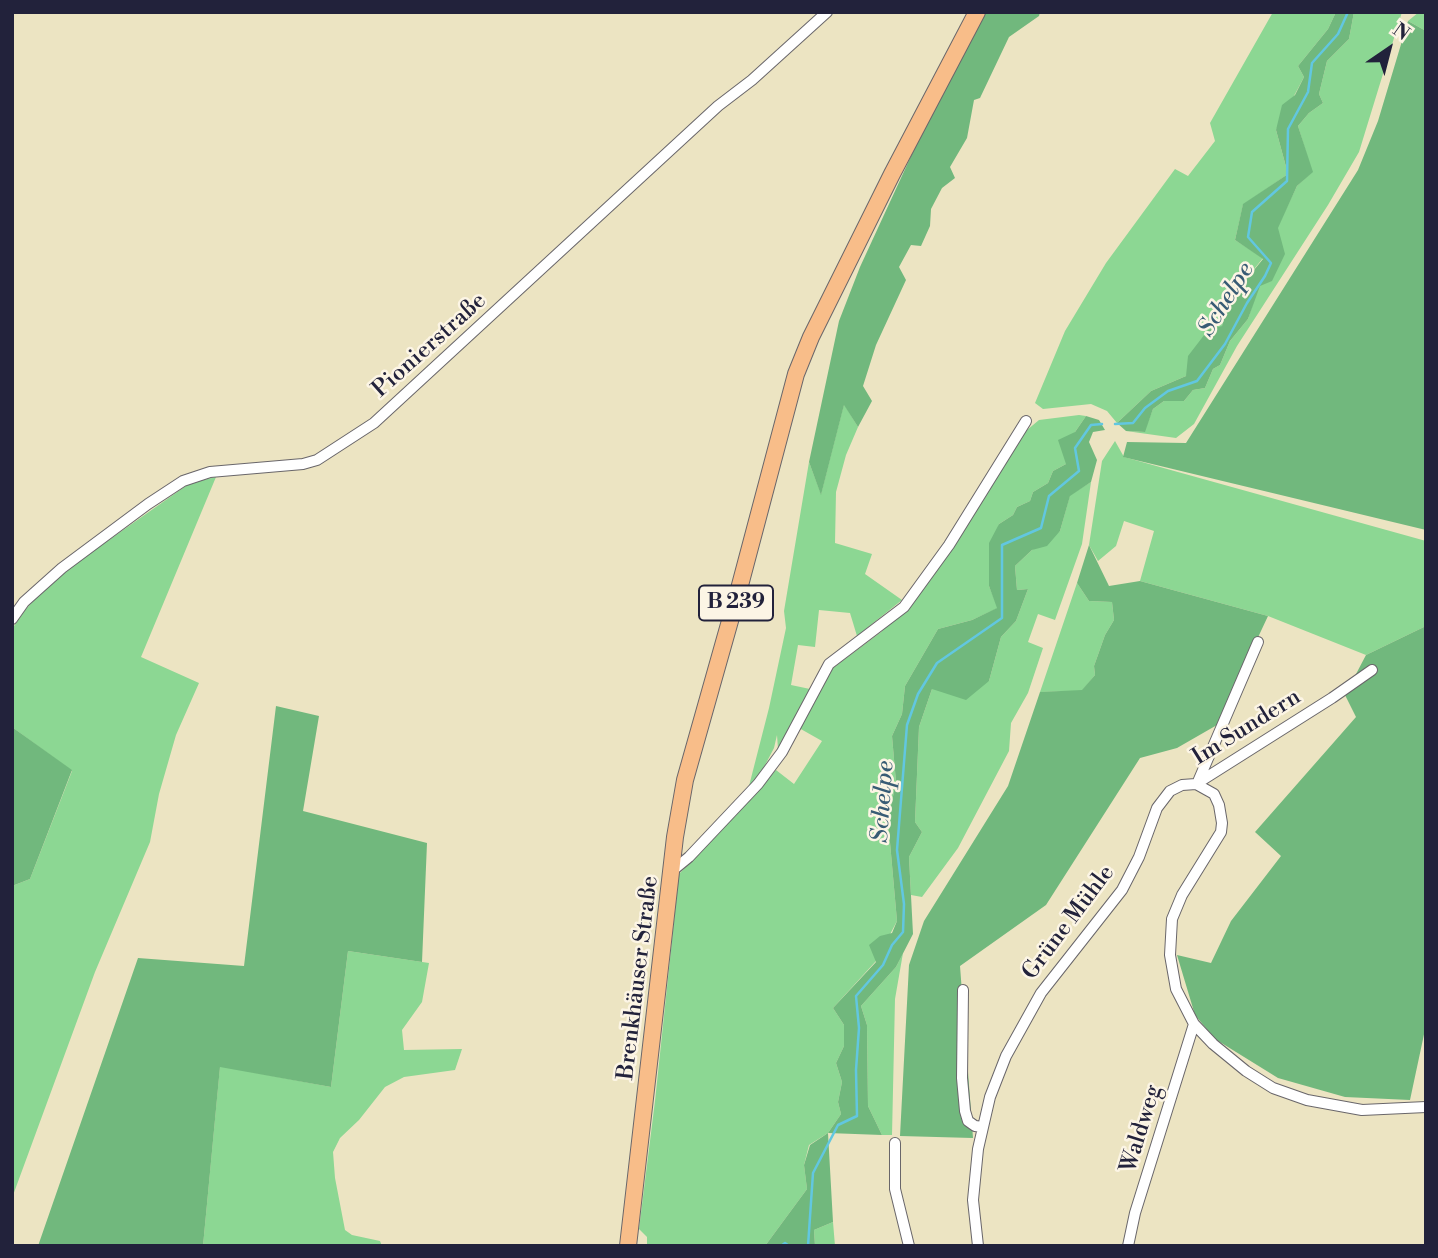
<!DOCTYPE html>
<html>
<head>
<meta charset="utf-8">
<style>
	body { margin:0 }
	#map { position:relative; width:1438px; height:1258px; overflow:hidden; background:#ece4c2; font-family:"Libre Bodoni",serif }
	canvas { display:block }
	.frame { position:absolute; inset:0; border:14px solid #22223b; pointer-events:none }
	.north { position:absolute; left:1354px; top:14px; width:70px; height:70px; -webkit-text-stroke:5px #fcf5e5; paint-order:stroke; rotate:35deg; font-size:19px; font-weight:700; line-height:28px; text-align:center; color:#22223b }
	.north::after { content:''; display:block; margin:auto; width:24px; height:32px; background:#22223b; clip-path:polygon(50% 0,100% 100%,50% 72%,0 100%) }
</style>
</head>
<body>
<div id="map">
<canvas width="1438" height="1258"></canvas>
<div class="frame"></div>
<div class="north">N</div>
</div>
<script>
const g = document.querySelector('canvas').getContext('2d');
g.lineJoin = 'round';
function fill(path, color) { g.fillStyle = color; g.fill(path, 'evenodd'); }
const toPath = rows => new Path2D(rows.map(r => 'M' + r).join(''));
function trace(path, color, width, dash) { g.strokeStyle = color; g.lineWidth = width; g.lineCap = dash ? 'butt' : 'round'; g.setLineDash(dash || []); g.stroke(path); }
function drawText(font, color, halo, rows, align = 'center') {
  g.font = font + ' "Libre Bodoni",serif'; g.lineWidth = 5; g.setLineDash([]); g.textBaseline = 'middle'; g.strokeStyle = halo; g.fillStyle = color; for (const [text, x, y, turn = 0] of rows) {
    g.save(); g.translate(x, y); g.rotate((+turn || 0) * Math.PI / 180); g.textAlign = isNaN(turn) ? turn : align; if (halo) g.strokeText(text, 0, 0); g.fillText(text, 0, 0); g.restore();
  }
}
fill(toPath([
	[1273,12,1336,12,1328,29,1298,66,1304,77,1276,130,1288,174,1243,205,1235,240,1263,258,1227,303,1222,326,1186,376,1151,391,1117,423,1107,411,1091,404,1043,409,1035,403,1065,331,1106,263,1175,169,1188,176,1215,141,1210,123],
	[1354,12,1402,12,1359,152,1328,205,1237,346,1194,424,1176,438,1126,431,1144,432,1153,409,1164,401,1184,401,1193,390,1205,388,1213,369,1220,365,1230,341,1248,319,1277,228,1297,186,1312,172,1298,126,1309,113,1323,103,1319,94,1327,61,1349,39],
	[1419,12,1426,12,1426,31,1408,21],
	[844,404,858,427,846,455,836,492,835,543,872,554,865,574,902,600,857,636,850,613,819,610,815,647,798,645,791,685,810,689,778,749,777,735,774,748,762,771,749,786,769,708,786,628,784,611,809,462,821,494],
	[1079,415,1086,416,1075,432,1066,464,1053,471,1048,483,1033,492,1030,501,1017,507,1013,515,999,524,989,586,998,608,972,620,938,629,905,686,902,714,892,736,896,782,888,820,897,921,876,961,833,1008,844,1025,844,1046,836,1063,842,1082,838,1102,841,1114,828,1133,809,1145,804,1165,807,1189,765,1246,647,1246,647,1237,639,1229,655,1101,679,874,776,770,794,784,822,741,799,728,833,668,881,632,905,609,1021,435,1039,420],
	[1115,441,1124,457,1426,541,1426,626,1366,655,1268,616,1140,581,1154,531,1124,521,1116,546,1098,561,1089,545,1102,461],
	[216,477,141,657,199,683,176,735,159,794,150,842,95,972,12,1198,12,886,30,879,72,771,12,727,12,629,25,610,52,580,190,483],
	[1091,482,1082,544,1055,620,1038,614,1028,642,1043,648,1028,693,1011,723,1009,751,958,848,922,897,911,895,909,857,922,832,915,822,919,727,932,689,989,681,1001,637,1016,621,1028,589,1017,590,1015,566,1032,550,1060,531,1070,495],
	[1077,583,1089,601,1112,602,1114,620,1105,635,1094,666,1095,675,1082,691,1040,692],
	[348,951,429,963,422,1002,402,1030,404,1050,462,1049,455,1070,404,1077,385,1087,359,1120,340,1138,333,1152,335,1178,345,1230,352,1235,380,1241,382,1246,203,1246,220,1066,331,1087],
	[903,953,895,999,892,1135,882,1135,868,1106,867,1025,861,1006,896,967],
	[833,1222,835,1246,815,1246,814,1230]
]), '#8cd793');
fill(toPath([
	[986,12,1040,12,1039,16,1009,37,980,98,974,100,967,138,950,167,955,178,942,188,931,209,930,226,921,246,911,245,899,267,906,280,876,345,863,386,872,401,858,427,844,405,821,495,809,462,839,321,860,267,930,115],
	[1336,12,1354,12,1349,39,1327,61,1319,94,1323,103,1309,113,1298,126,1313,172,1297,186,1278,228,1285,254,1272,281,1260,286,1248,319,1230,341,1220,365,1213,369,1205,388,1193,390,1184,401,1164,401,1153,409,1145,432,1126,431,1117,423,1151,391,1186,376,1188,356,1208,330,1222,326,1227,303,1263,259,1235,240,1243,204,1288,174,1276,130,1282,105,1295,95,1304,77,1298,66,1328,29],
	[1408,21,1426,31,1426,530,1123,457,1127,442,1186,443,1358,170,1378,121],
	[1086,416,1099,420,1105,430,1093,432,1089,442,1097,460,1091,482,1070,496,1060,531,1047,546,1032,550,1015,566,1017,590,1028,589,1016,621,1001,637,989,681,966,700,932,689,919,727,915,822,922,832,909,857,913,934,896,967,861,1006,867,1025,868,1106,882,1135,828,1133,833,1222,814,1230,815,1246,765,1246,807,1189,804,1165,810,1145,828,1133,841,1114,838,1102,842,1082,836,1063,844,1046,844,1025,833,1008,876,962,869,945,880,936,892,933,897,921,888,820,896,782,892,736,902,714,905,686,938,629,972,620,997,608,989,586,989,543,999,524,1013,515,1017,507,1030,501,1033,492,1048,483,1053,471,1066,464,1058,440,1075,432],
	[1089,545,1109,586,1140,581,1268,616,1217,725,1177,748,1140,758,1046,905,960,966,973,1138,900,1136,909,965,924,921,1008,786,1040,692,1082,690,1095,675,1094,666,1105,635,1114,620,1112,602,1089,601,1077,583],
	[1426,626,1426,1025,1410,1100,1345,1097,1278,1078,1215,1039,1195,1015,1177,955,1211,963,1231,921,1281,856,1255,832,1356,717,1345,695,1366,655],
	[276,706,319,716,303,811,427,843,422,962,348,951,331,1087,220,1067,203,1246,38,1246,138,958,244,966],
	[12,727,72,770,30,879,12,886]
]), '#71b87d');
trace(toPath([
	[1115,424,1133,423,1145,408,1168,391,1197,381,1225,344,1247,303,1265,276,1271,263,1248,237,1252,212,1287,181,1288,129,1308,92,1312,63,1338,34,1348,12],
	[781,1246,785,1243,789,1246],
	[808,1246,813,1173,838,1125,857,1116,856,1070,859,1028,856,996,883,965,892,945,903,932,904,904,897,850,907,725,918,694,937,663,1002,618,1002,545,1041,528,1049,496,1079,471,1075,448,1091,425,1102,424]
]), '#62c7e0', 2.5);
const street = toPath([
	[12,619,24,602,62,568,148,504,183,481,210,472,303,464,317,460,374,423,718,106,752,80,827,12],
	[1196,784,1332,698,1372,670],
	[1197,784,1258,642],
	[672,871,689,857,758,784,782,752,829,664,904,607,949,545,1026,421],
	[963,990,962,1078,965,1111,968,1121,975,1126,983,1127],
	[895,1143,895,1189,909,1246],
	[978,1246,973,1200,978,1149,990,1097,1006,1056,1041,993,1122,890,1139,857,1157,808,1170,791,1182,785,1196,784,1214,794,1219,805,1222,823,1221,832,1182,895,1172,919,1170,955,1176,989,1194,1024,1213,1044,1246,1071,1273,1088,1307,1100,1362,1110,1426,1107],
	[1128,1246,1135,1213,1194,1024]
]);
const primary = toPath([
	[628,1246,675,837,685,780,739,589,796,374,811,337,892,174,977,12]
]);
trace(street, '#69666a', 12);
trace(primary, '#69666a', 18);
trace(street, '#fff', 10);
trace(primary, '#f8bd89', 16);
for (const [x, y, w] of [
	[736,603,74]
]) { const box = new Path2D(); box.roundRect(x - w / 2, y - 17.5, w, 35, 5); g.fillStyle = '#fcf5e5'; g.fill(box); trace(box, '#22223b', 2); }
drawText('bold 21px', '#22223b', null, [
	["B 239",736,603]
]);
drawText('23px', '#22223b', '#fcf5e5', [
	["Pionierstraße",430,346,-42],
	["Im Sundern",1247,728,-32],
	["Grüne Mühle",1069,923,-53],
	["Brenkhäuser Straße",639,978,-83],
	["Waldweg",1142,1129,-73]
]);
drawText('italic 24px', '#385c75', '#fcf5e5', [
	["Schelpe",1227,300,-58],
	["Schelpe",884,802,-86]
]);
</script>
</body>
</html>
